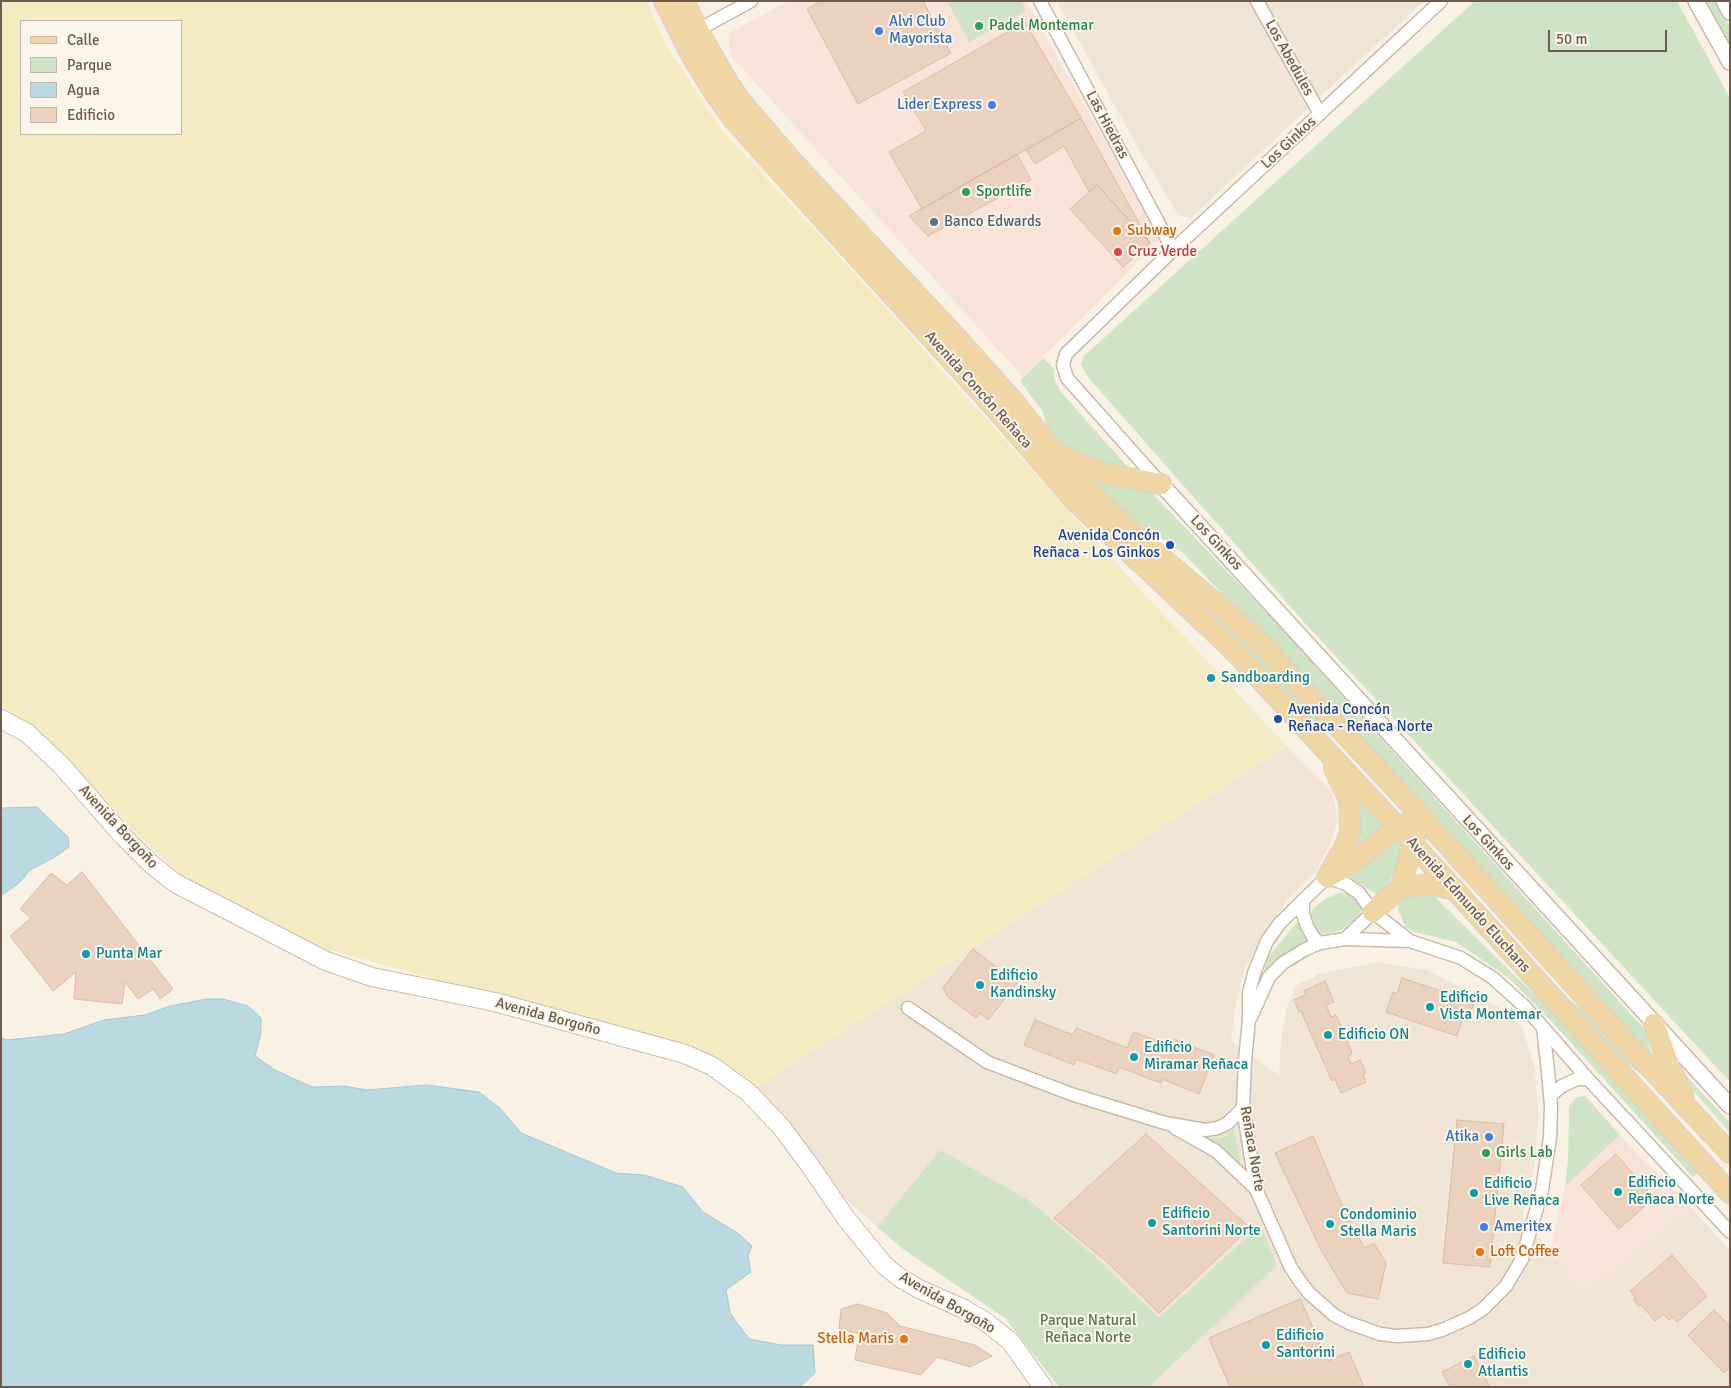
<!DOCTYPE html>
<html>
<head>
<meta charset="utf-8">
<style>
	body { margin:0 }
	#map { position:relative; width:1731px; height:1388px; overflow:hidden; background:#f9f2e4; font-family:Signika,sans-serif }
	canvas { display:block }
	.frame { position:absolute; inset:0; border:2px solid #6e5a4d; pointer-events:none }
	.legend { position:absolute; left:20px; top:20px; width:162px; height:115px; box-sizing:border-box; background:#fcf6ea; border:1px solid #c3b8ab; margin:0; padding:6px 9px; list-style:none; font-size:15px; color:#6e5a4d }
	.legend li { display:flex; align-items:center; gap:10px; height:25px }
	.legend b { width:25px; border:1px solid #c3b8ab }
	.scale { position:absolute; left:1548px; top:30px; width:119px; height:22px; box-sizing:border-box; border:2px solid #6e5a4d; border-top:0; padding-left:6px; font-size:15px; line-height:18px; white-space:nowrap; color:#6e5a4d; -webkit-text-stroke:4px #fcf6ea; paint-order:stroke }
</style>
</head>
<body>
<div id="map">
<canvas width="1731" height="1388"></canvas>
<div class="frame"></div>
<ul class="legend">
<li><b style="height:6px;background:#f0d6a4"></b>Calle</li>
<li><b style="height:14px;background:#d0e4c5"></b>Parque</li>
<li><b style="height:14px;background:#bbd9e0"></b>Agua</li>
<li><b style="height:14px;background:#ebd2bf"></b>Edificio</li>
</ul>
<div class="scale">50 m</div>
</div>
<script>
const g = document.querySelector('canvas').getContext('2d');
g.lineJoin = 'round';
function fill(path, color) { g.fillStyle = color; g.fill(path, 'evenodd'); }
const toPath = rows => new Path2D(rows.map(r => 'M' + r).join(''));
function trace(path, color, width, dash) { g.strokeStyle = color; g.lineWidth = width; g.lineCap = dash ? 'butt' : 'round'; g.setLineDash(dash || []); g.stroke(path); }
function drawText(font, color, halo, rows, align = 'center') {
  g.font = font + ' Signika,sans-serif'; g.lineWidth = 4; g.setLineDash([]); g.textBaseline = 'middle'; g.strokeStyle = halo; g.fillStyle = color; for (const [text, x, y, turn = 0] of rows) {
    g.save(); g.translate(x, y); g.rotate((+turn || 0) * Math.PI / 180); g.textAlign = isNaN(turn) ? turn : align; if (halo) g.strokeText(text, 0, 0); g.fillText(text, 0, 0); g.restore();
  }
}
fill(toPath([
	[1057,1,1424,1,1326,91,1191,218,1178,215,1138,148],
	[1287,746,1332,791,1338,819,1331,843,1317,870,1291,896,1261,936,1244,972,1235,1007,1231,1041,1279,1075,1281,1040,1287,1007,1297,985,1319,974,1377,962,1427,970,1506,1011,1523,1029,1535,1070,1538,1114,1535,1162,1522,1218,1550,1251,1582,1293,1691,1208,1730,1250,1730,1387,1059,1387,1005,1318,903,1249,838,1192,784,1118,756,1087]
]), '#f0e4d4');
fill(toPath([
	[788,1,1026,1,1160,240,1023,377,731,56,728,34],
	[1620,1135,1691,1208,1582,1293,1550,1251,1565,1187]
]), '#f8e3d9');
fill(toPath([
	[947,1,1020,1,1026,11,969,42],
	[1475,1,1677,1,1730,98,1730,1082,1303,621,1122,416,1089,378,1081,365,1084,356],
	[1706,1,1715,1,1730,27,1730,44],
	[1043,358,1054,368,1055,381,1061,392,1135,475,1070,455,1047,429,1043,412,1020,381],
	[1086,475,1151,492,1270,616,1647,1032,1651,1055,1256,629,1183,553,1135,521],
	[1190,595,1245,637,1300,696,1330,740,1249,652],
	[1359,801,1383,826,1383,831,1347,861],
	[1395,841,1400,847,1400,853,1387,888,1377,895,1351,878,1351,871],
	[1426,891,1432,894,1445,907,1557,1017,1699,1172,1693,1177,1552,1022,1509,978,1456,942,1414,932,1405,926,1398,910,1398,904,1402,898,1408,894],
	[1339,893,1351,893,1361,902,1362,910,1356,918,1341,930,1328,934,1319,933,1310,924,1310,917,1313,909,1325,899],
	[1298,921,1302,932,1311,943,1265,976,1263,974,1269,956],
	[1551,986,1591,1016,1656,1085,1615,1055],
	[1669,1057,1730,1123,1730,1133,1692,1089],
	[1585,1096,1620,1135,1565,1187,1568,1159,1569,1106,1577,1097],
	[1234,1129,1241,1166,1206,1138,1222,1138],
	[940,1150,1030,1201,1103,1264,1159,1318,1260,1225,1277,1265,1149,1387,1059,1387,1005,1318,903,1249,877,1227]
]), '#d0e4c5');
fill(toPath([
	[1,1,646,1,667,47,720,128,838,255,1147,597,1287,746,756,1087,685,1046,546,1006,448,983,320,947,189,883,1,704],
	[21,21,181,21,181,134,21,134]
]), '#f4ebc3');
const water = toPath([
	[37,807,68,837,69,847,55,857,30,870,19,883,1,896,1,808,37,807],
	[207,999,223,999,248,1006,261,1018,261,1033,255,1056,275,1070,312,1087,344,1086,367,1090,427,1085,479,1092,500,1108,521,1133,616,1173,644,1175,683,1187,703,1212,739,1234,752,1246,748,1256,751,1272,726,1290,730,1313,749,1339,781,1345,813,1345,815,1373,800,1387,1,1387,1,1038,7,1040,64,1034,104,1020,145,1015,170,1006,207,999]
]);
fill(water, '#bbd9e0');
trace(water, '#a3c8d0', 1);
const building = toPath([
	[821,1,923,1,951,53,858,104,807,9,821,1],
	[1025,22,1081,118,922,209,889,152,926,131,903,92,1025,22],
	[1081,118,1150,243,1097,185,1089,192,1064,146,1035,164,1026,150,1081,118],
	[1017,154,1031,180,928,236,909,216,1017,154],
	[1097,185,1150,243,1123,267,1070,209,1097,185],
	[82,872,173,989,160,999,153,989,138,999,125,982,122,1004,74,999,76,972,53,991,10,936,31,918,20,909,51,873,67,885,82,872],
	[973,949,1017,983,988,1020,980,1013,976,1018,948,997,943,988,973,949],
	[1402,978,1474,1002,1468,1021,1462,1020,1457,1036,1386,1012,1393,992,1397,994,1402,978],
	[1325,981,1334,1002,1326,1005,1331,1017,1336,1015,1352,1053,1348,1057,1351,1064,1360,1060,1366,1073,1363,1074,1366,1082,1341,1093,1335,1079,1332,1081,1301,1011,1299,1012,1294,1000,1306,995,1304,991,1325,981],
	[1035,1020,1073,1035,1076,1028,1127,1048,1134,1032,1171,1046,1173,1039,1214,1055,1199,1094,1162,1079,1161,1083,1119,1067,1117,1074,1076,1059,1074,1065,1024,1045,1035,1020],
	[1457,1120,1504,1124,1490,1267,1443,1263,1457,1120],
	[1146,1134,1250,1228,1159,1313,1107,1262,1054,1218,1146,1134],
	[1313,1136,1338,1196,1364,1248,1374,1243,1386,1263,1378,1299,1347,1293,1322,1252,1275,1153,1313,1136],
	[1616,1154,1654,1198,1619,1229,1581,1185,1616,1154],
	[1672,1255,1707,1296,1677,1322,1672,1317,1669,1320,1663,1314,1655,1321,1641,1305,1639,1307,1633,1299,1636,1298,1630,1291,1672,1255],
	[1300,1299,1328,1361,1349,1352,1364,1387,1230,1387,1209,1338,1300,1299],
	[858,1304,887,1313,900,1326,975,1345,992,1356,970,1367,937,1357,921,1375,855,1360,859,1333,839,1329,841,1309,858,1304],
	[1714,1310,1730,1326,1730,1367,1724,1373,1688,1335,1714,1310],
	[1474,1356,1490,1387,1450,1387,1442,1372,1474,1356]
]);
fill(building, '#ebd2bf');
trace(building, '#dbbaa2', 1);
const minor = toPath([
	[1040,1,1173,250],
	[1257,1,1320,114],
	[698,30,751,1],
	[1161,484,1067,378,1063,365,1066,354,1173,250,1441,1],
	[1303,900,1303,914,1307,926,1313,937,1320,943],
	[1345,939,1373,912],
	[1410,941,1373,912,1359,893,1346,884,1327,877,1280,923,1267,941,1254,973,1249,993,1249,1020,1245,1060,1243,1108,1256,1189,1290,1266,1299,1280,1309,1293,1334,1315,1349,1323,1380,1334,1397,1336,1428,1334,1442,1330,1469,1318,1483,1309,1506,1286,1522,1259,1542,1190,1550,1137,1551,1106,1548,1071,1543,1027],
	[908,1008,987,1062,1071,1094,1165,1123,1205,1130,1218,1128,1228,1123,1243,1108],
	[1251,1017,1269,977,1283,963,1304,950,1320,943,1345,939,1410,941,1461,958,1493,978,1525,1007,1588,1079,1730,1232],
	[1550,1096,1562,1086,1577,1079,1588,1079],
	[1175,1128,1216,1151,1256,1189]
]);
const tertiary = toPath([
	[1696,1,1730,62],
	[1724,1,1730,12],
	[1161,484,1730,1106]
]);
const secondary = toPath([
	[1,719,27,733,61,765,122,835,150,863,175,883,326,961,372,977,495,1002,685,1054,712,1066,749,1093,782,1128,811,1167,845,1217,884,1265,900,1278,919,1289,964,1309,986,1322,1010,1341,1043,1387]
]);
const primary = toPath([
	[664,1,691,55,715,94,733,119,792,185,995,408,1075,501,1232,649,1412,843,1730,1193],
	[684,1,698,30,727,81,744,105,794,163,958,339,1009,396,1055,453,1098,500,1143,542,1232,617,1261,644,1423,818,1626,1042,1730,1153],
	[1062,456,1090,469,1112,475,1161,484],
	[1329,876,1352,863,1397,828,1408,823],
	[1327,877,1347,842,1350,831,1349,800,1334,768],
	[1400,888,1429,884,1455,890],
	[1373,912,1400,888,1416,833],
	[1654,1024,1669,1065,1683,1095]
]);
trace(minor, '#c8baac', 15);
trace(tertiary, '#c8baac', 18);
trace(secondary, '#cdbcad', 20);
trace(primary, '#d6d1cd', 22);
trace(minor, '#fff', 12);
trace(tertiary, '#fff', 15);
trace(secondary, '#fff', 18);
trace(primary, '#f0d6a4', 20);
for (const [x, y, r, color] of [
	[979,26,5,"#2e9e5b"],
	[879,31,5,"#3f7fe0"],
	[992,105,5,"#3f7fe0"],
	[966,192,5,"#2e9e5b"],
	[934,222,5,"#5c6f8a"],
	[1117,231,5,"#e8710a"],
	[1118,252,5,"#e0444e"],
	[1170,545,5,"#1a4fb4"],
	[1211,678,5,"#0f9aa8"],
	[1278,719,5,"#1a4fb4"],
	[86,954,5,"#0f9aa8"],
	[980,985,5,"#0f9aa8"],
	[1430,1007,5,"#0f9aa8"],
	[1328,1035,5,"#0f9aa8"],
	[1134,1057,5,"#0f9aa8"],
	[1489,1137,5,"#3f7fe0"],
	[1486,1153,5,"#2e9e5b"],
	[1618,1192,5,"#0f9aa8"],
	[1474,1193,5,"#0f9aa8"],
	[1152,1223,5,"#0f9aa8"],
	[1330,1224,5,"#0f9aa8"],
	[1484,1227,5,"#3f7fe0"],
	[1480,1252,5,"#e8710a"],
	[904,1339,5,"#e8710a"],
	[1266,1345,5,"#0f9aa8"],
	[1468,1364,5,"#0f9aa8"]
]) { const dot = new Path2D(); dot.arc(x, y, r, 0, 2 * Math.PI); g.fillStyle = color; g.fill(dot); trace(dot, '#fcf6ea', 2); }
drawText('15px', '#366cbe', '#fcf6ea', [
	["Alvi Club",889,22],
	["Mayorista",889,39],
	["Lider Express",982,105,"right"],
	["Atika",1479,1137,"right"],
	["Ameritex",1494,1227]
], 'left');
drawText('15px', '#27864d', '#fcf6ea', [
	["Padel Montemar",989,26],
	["Sportlife",976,192],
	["Girls Lab",1496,1153]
], 'left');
drawText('15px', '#6e5a4d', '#fcf6ea', [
	["Los Abedules",1289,58,61],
	["Las Hiedras",1107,125,62],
	["Los Ginkos",1289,143,-43],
	["Avenida Concón Reñaca",978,390,48],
	["Los Ginkos",1216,543,47],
	["Avenida Borgoño",118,827,47],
	["Los Ginkos",1488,843,47],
	["Avenida Edmundo Eluchans",1468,905,48],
	["Avenida Borgoño",548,1017,15],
	["Reñaca Norte",1252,1149,80],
	["Avenida Borgoño",947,1303,30]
]);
drawText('15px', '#4e5e75', '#fcf6ea', [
	["Banco Edwards",944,222]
], 'left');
drawText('15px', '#c56008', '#fcf6ea', [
	["Subway",1127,231],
	["Loft Coffee",1490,1252],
	["Stella Maris",894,1339,"right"]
], 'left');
drawText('15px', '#be3a42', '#fcf6ea', [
	["Cruz Verde",1128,252]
], 'left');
drawText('15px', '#164399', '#fcf6ea', [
	["Avenida Concón",1160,536],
	["Reñaca - Los Ginkos",1160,553],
	["Avenida Concón",1288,710,"left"],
	["Reñaca - Reñaca Norte",1288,727,"left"]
], 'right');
drawText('15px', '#0d838f', '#fcf6ea', [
	["Sandboarding",1221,678],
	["Punta Mar",96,954],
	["Edificio",990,976],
	["Kandinsky",990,993],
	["Edificio",1440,998],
	["Vista Montemar",1440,1015],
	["Edificio ON",1338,1035],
	["Edificio",1144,1048],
	["Miramar Reñaca",1144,1065],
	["Edificio",1628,1183],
	["Reñaca Norte",1628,1200],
	["Edificio",1484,1184],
	["Live Reñaca",1484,1201],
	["Edificio",1162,1214],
	["Santorini Norte",1162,1231],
	["Condominio",1340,1215],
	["Stella Maris",1340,1232],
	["Edificio",1276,1336],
	["Santorini",1276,1353],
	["Edificio",1478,1355],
	["Atlantis",1478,1372]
], 'left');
drawText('15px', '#55784a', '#fcf6ea', [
	["Parque Natural",1088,1321],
	["Reñaca Norte",1088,1338]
]);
</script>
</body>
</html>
